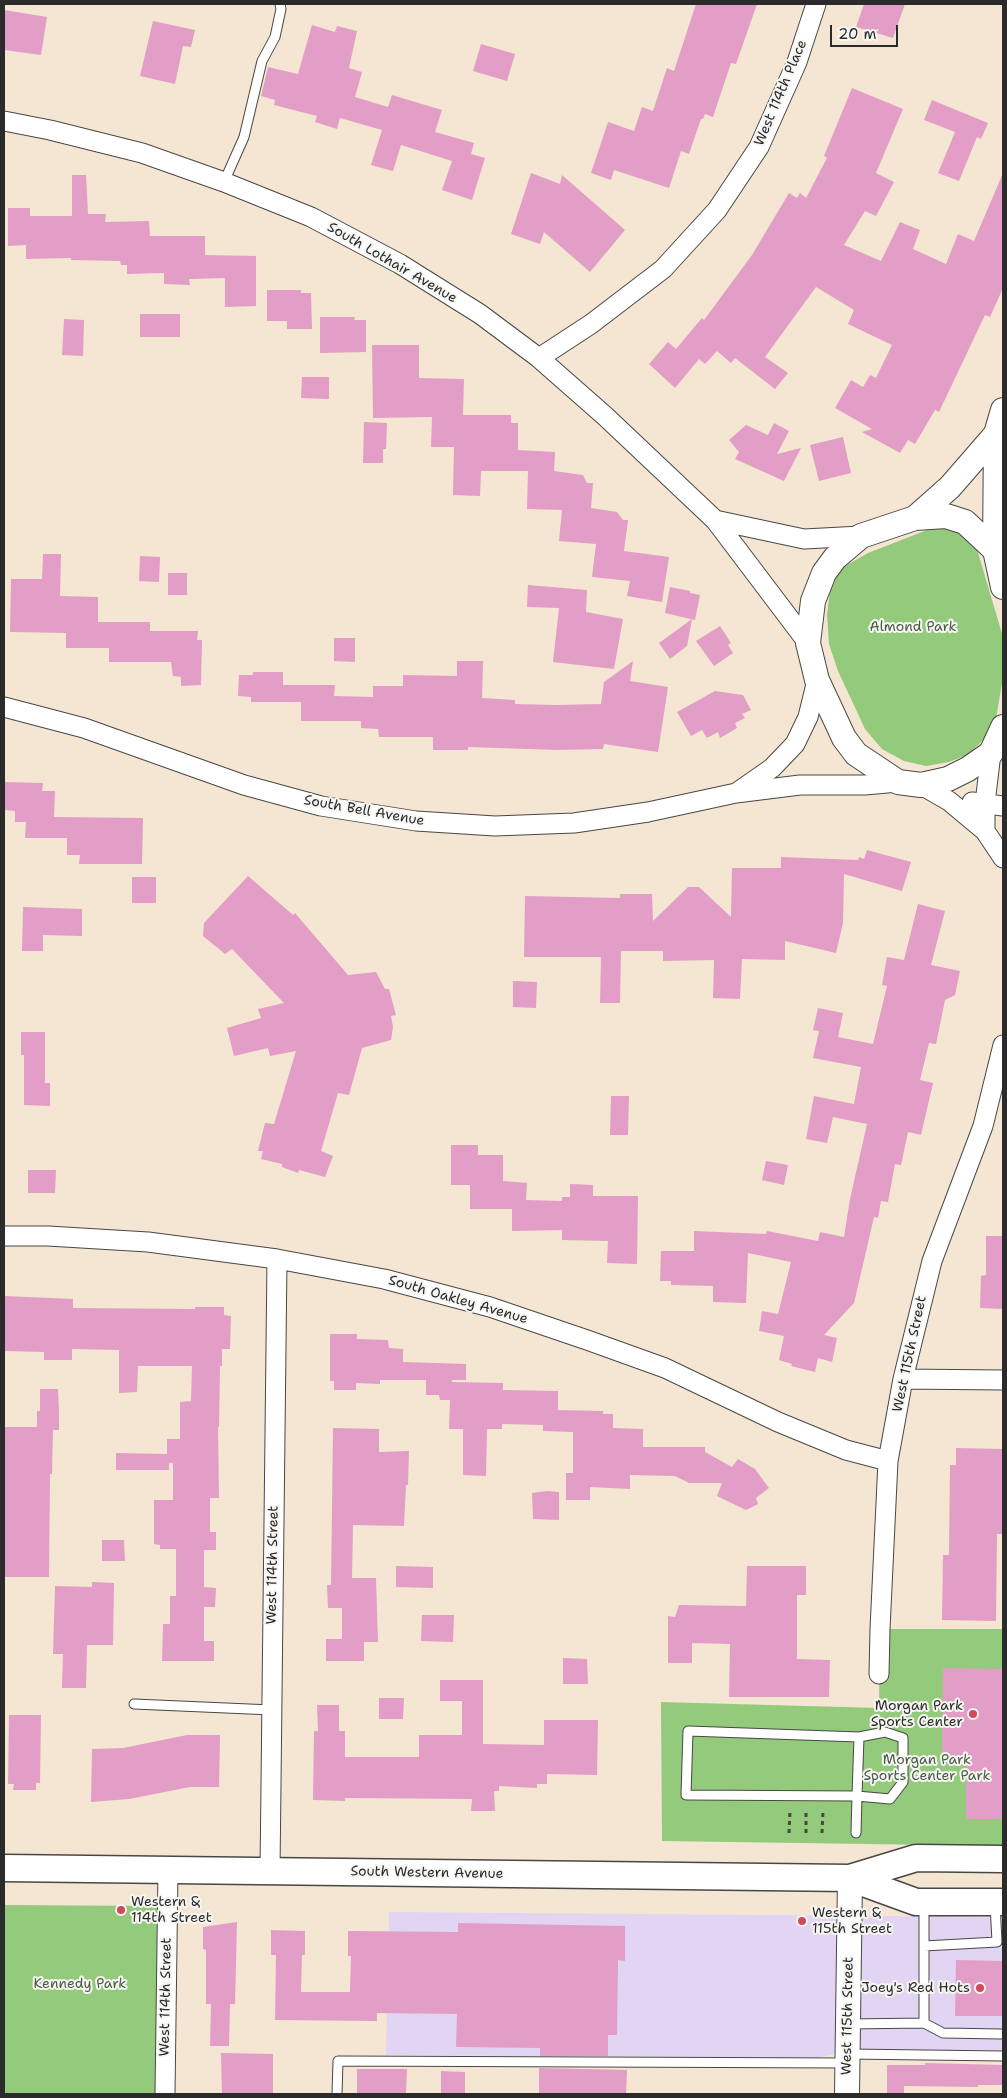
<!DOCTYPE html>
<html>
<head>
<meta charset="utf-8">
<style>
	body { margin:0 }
	#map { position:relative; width:1007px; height:2098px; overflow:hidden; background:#f4e6d2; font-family:"Shantell Sans",sans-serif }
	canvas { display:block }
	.frame { position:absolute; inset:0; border:5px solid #2b2b2b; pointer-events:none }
	.scale { position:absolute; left:830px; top:25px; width:68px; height:22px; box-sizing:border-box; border:2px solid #2b2b2b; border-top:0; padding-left:6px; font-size:15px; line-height:18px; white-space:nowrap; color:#2b2b2b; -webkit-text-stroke:4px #f6f6f2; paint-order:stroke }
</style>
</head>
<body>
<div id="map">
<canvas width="1007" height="2098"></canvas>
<div class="frame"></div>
<div class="scale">20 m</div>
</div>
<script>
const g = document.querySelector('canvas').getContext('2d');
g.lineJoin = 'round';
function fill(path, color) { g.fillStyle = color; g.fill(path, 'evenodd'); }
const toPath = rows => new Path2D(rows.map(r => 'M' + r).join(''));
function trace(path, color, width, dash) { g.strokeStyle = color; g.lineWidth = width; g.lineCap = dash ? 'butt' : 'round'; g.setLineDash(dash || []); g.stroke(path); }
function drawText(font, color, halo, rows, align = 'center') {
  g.font = font + ' "Shantell Sans",sans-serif'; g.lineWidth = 4; g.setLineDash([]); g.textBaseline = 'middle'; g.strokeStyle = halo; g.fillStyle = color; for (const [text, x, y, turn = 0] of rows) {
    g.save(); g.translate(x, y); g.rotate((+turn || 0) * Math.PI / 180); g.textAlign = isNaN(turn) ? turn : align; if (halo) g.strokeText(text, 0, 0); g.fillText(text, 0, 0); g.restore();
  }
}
fill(toPath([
	[389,1912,1003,1917,1003,2051,865,2049,814,2058,386,2055]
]), '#e2d4f3');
fill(toPath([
	[945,523,974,539,1003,637,1003,677,996,719,984,739,969,754,949,762,926,766,904,761,882,749,865,729,838,671,829,644,827,615,831,582,845,566,868,553],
	[880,1629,1003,1629,1003,1846,662,1841,661,1702,879,1708],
	[4,1905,158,1906,155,2094,4,2094]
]), '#94ca7c');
fill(toPath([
	[696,4,757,4,736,64,731,63,713,117,705,114,703,119,701,119,689,154,681,151,669,188,614,170,611,180,591,173,608,122,634,131,642,107,653,111,667,68,674,71],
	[864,4,905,4,893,38,856,27],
	[4,10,47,17,41,55,4,50],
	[153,21,195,30,191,47,183,46,175,84,140,76],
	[312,25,335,32,337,26,357,31,349,68,362,72,355,97,388,107,392,95,442,110,435,132,474,143,471,154,485,158,472,200,442,190,452,161,401,145,393,171,371,165,382,130,340,118,337,129,315,122,317,116,274,105,275,100,261,96,268,67,298,74],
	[481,44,515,54,507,81,473,71],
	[852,88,903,109,876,173,894,182,876,216,865,211,844,245,881,261,900,222,920,230,913,249,946,264,958,234,974,241,1003,173,1003,288,990,317,985,315,939,412,935,410,915,444,908,440,900,453,862,432,872,429,835,408,851,380,863,387,870,375,876,378,892,345,848,324,854,310,816,287,765,357,788,373,775,389,735,358,731,363,717,351,705,364,699,359,675,388,649,364,668,342,676,349,702,318,704,320,752,255,789,193,797,198,800,193,806,198,827,158,824,156],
	[932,100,988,123,981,139,977,137,959,181,938,173,955,132,924,120],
	[531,173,560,184,562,175,625,230,590,272,544,232,540,244,511,234],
	[72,175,86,175,88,214,106,214,105,222,149,221,150,236,205,236,205,255,256,256,256,306,225,307,225,278,189,279,190,285,164,284,164,273,127,274,127,265,121,265,120,261,71,260,71,258,26,259,26,245,8,246,8,208,30,208,30,216,72,216],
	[267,290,301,290,301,293,311,293,312,329,287,329,287,321,267,321],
	[140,314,180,314,180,337,140,337],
	[320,317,355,317,354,320,366,320,366,352,320,353],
	[64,319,84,320,83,356,62,355],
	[372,345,419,345,419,378,464,379,463,415,511,415,511,423,518,423,518,450,555,452,554,471,583,475,587,483,593,483,591,508,617,512,623,520,628,520,624,551,669,557,662,602,627,596,630,581,592,577,596,544,559,541,562,510,527,509,528,471,481,471,480,496,453,495,454,447,431,447,432,417,373,418],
	[302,377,329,377,329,399,301,398],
	[364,422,387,423,386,449,383,449,383,463,363,463],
	[774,423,789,431,777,454,801,448,784,481,735,459,739,452,729,440,746,425,768,435],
	[843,437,851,473,819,481,810,445],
	[43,554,61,554,60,596,98,597,98,622,150,622,150,631,198,631,197,640,202,640,201,685,181,686,181,677,173,676,171,662,109,662,109,648,66,648,66,633,10,632,11,579,42,579],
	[140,556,160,557,159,582,139,581],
	[168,573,187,573,187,595,168,595],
	[528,585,587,590,586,612,623,619,614,669,553,662,559,608,527,607],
	[670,587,690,591,690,593,700,595,695,620,665,613],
	[692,619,687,646,670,659,659,643],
	[720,626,731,643,728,645,733,653,714,666,696,641],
	[334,638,355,638,355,662,334,661],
	[457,661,483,661,482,698,515,700,515,704,557,705,601,704,604,682,633,661,630,681,668,687,658,752,604,744,603,749,558,750,468,747,468,750,433,750,433,737,379,737,378,729,361,728,361,721,301,721,301,702,251,702,251,697,238,696,239,675,253,675,253,672,283,672,283,685,335,685,334,696,373,697,373,686,403,686,403,675,457,676],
	[715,691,743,695,751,710,742,714,745,718,735,723,737,728,720,738,718,732,707,738,702,730,691,736,677,712],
	[4,782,43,783,42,791,55,791,54,817,143,818,142,864,79,864,80,855,67,855,67,838,25,838,26,822,15,822,15,811,4,810],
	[867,850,911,862,902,891,844,874,843,923,836,953,785,941,785,960,742,959,740,999,713,998,714,960,663,961,663,951,621,951,620,1003,600,1003,601,957,524,957,525,896,620,898,620,894,652,894,653,921,688,887,699,887,731,917,732,868,781,868,781,857,858,860,859,857,864,859],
	[248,876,293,915,295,913,348,975,376,972,385,989,389,989,396,1015,391,1016,393,1027,391,1040,362,1048,349,1095,338,1093,321,1151,333,1156,325,1177,299,1170,298,1173,282,1167,282,1164,261,1159,263,1151,258,1151,265,1123,274,1124,296,1051,270,1056,268,1048,234,1056,227,1028,261,1018,258,1009,284,1003,232,949,225,954,203,936,204,923],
	[132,877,156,877,156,903,132,903],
	[918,904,945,911,931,965,960,971,955,995,945,1000,936,1044,929,1043,920,1080,933,1083,921,1135,908,1132,901,1165,895,1164,888,1202,881,1201,878,1218,874,1217,854,1303,824,1335,837,1338,832,1362,818,1358,815,1372,791,1366,792,1364,779,1360,784,1336,759,1331,762,1311,778,1314,791,1262,748,1253,746,1303,713,1302,713,1286,671,1285,671,1281,660,1281,661,1251,694,1251,694,1231,766,1234,767,1231,818,1241,820,1232,844,1237,850,1199,867,1124,833,1117,827,1143,806,1139,814,1096,854,1104,861,1067,813,1058,819,1031,813,1030,818,1008,843,1013,838,1037,873,1044,887,986,882,985,887,957,904,960],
	[23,907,82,909,82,936,43,935,43,951,22,951],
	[513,981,537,982,536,1008,513,1007],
	[21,1032,45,1032,45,1083,50,1083,50,1106,24,1105,24,1055,21,1055],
	[611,1096,629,1096,628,1135,610,1135],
	[451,1145,478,1145,478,1155,503,1155,503,1181,527,1183,526,1200,562,1201,562,1197,570,1197,570,1184,593,1185,593,1196,638,1196,637,1264,607,1263,608,1241,562,1240,562,1230,512,1231,512,1209,470,1209,470,1185,451,1185],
	[766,1161,788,1165,784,1185,762,1180],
	[28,1170,56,1170,55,1193,28,1193],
	[986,1236,1003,1236,1003,1309,980,1308,981,1276,986,1275],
	[4,1296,73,1299,73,1308,195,1309,195,1307,224,1307,224,1315,231,1316,230,1349,222,1349,222,1366,220,1366,219,1427,218,1427,219,1498,210,1498,210,1532,216,1532,216,1550,204,1550,204,1587,216,1588,215,1607,204,1607,204,1641,214,1641,214,1661,162,1661,163,1624,170,1624,170,1596,176,1596,176,1549,160,1549,160,1545,154,1544,154,1500,173,1500,173,1463,169,1463,169,1470,116,1470,116,1453,167,1454,167,1439,180,1439,180,1402,191,1401,192,1366,138,1366,137,1392,119,1393,119,1350,72,1349,72,1360,44,1360,44,1352,4,1351],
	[330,1334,357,1334,357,1339,388,1340,389,1348,403,1349,403,1362,466,1364,466,1380,452,1380,452,1382,503,1383,503,1390,558,1391,558,1410,603,1411,603,1414,613,1414,613,1428,643,1429,643,1447,705,1447,705,1452,732,1467,738,1459,755,1469,769,1488,756,1498,758,1504,746,1510,717,1496,722,1483,689,1483,675,1476,630,1475,630,1489,590,1487,590,1500,566,1500,566,1473,573,1473,573,1432,543,1431,543,1425,502,1424,502,1429,487,1429,486,1476,463,1475,463,1429,449,1429,450,1400,440,1400,439,1395,426,1395,426,1380,380,1380,380,1384,356,1383,356,1390,334,1390,334,1381,330,1381],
	[40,1389,58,1389,59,1411,59,1430,53,1430,52,1474,50,1474,49,1577,4,1577,4,1427,37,1427,37,1411,40,1411],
	[333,1428,379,1429,379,1452,409,1451,408,1485,406,1485,404,1526,353,1525,352,1578,376,1578,378,1642,364,1642,364,1661,326,1661,326,1639,342,1639,342,1608,328,1608,327,1585,331,1585],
	[956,1448,1003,1449,1003,1534,997,1534,996,1621,942,1620,943,1555,949,1555,950,1465,956,1465],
	[547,1491,559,1492,559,1520,533,1519,532,1493],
	[102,1540,124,1540,125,1561,102,1561],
	[396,1566,433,1567,433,1588,396,1587],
	[747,1566,806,1566,806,1595,797,1595,797,1659,830,1660,829,1697,729,1697,730,1644,692,1643,692,1663,668,1663,668,1616,675,1617,679,1605,746,1606],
	[92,1582,114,1583,113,1645,87,1645,86,1688,62,1688,63,1654,53,1654,55,1586,92,1587],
	[422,1615,454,1615,453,1642,421,1641],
	[563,1658,587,1659,588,1684,563,1684],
	[943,1668,1003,1669,1003,1819,966,1819,966,1759,942,1758],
	[440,1680,483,1680,483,1744,544,1745,544,1720,598,1720,597,1775,547,1774,547,1784,537,1784,537,1788,499,1786,499,1791,494,1791,495,1811,471,1811,472,1799,345,1798,345,1801,313,1800,314,1731,318,1731,317,1705,339,1705,339,1731,345,1731,345,1757,419,1757,419,1735,462,1735,462,1701,440,1701],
	[379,1698,404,1698,403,1719,379,1719],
	[9,1715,41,1715,40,1783,36,1783,36,1790,13,1790,14,1784,8,1784],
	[187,1735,220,1735,219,1787,190,1787,129,1799,91,1802,92,1749,123,1748],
	[237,1922,235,2004,230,2004,229,2046,210,2046,211,2004,206,2004,206,1950,203,1949,203,1927],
	[458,1923,625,1926,625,1961,618,1960,617,2035,608,2035,608,2056,540,2056,540,2048,456,2047,457,2014,377,2013,377,2021,275,2020,276,1955,271,1955,271,1930,305,1931,305,1955,302,1955,301,1992,350,1992,351,1956,348,1956,348,1931,458,1932],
	[956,1960,1003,1961,1003,2016,955,2016],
	[221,2053,273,2054,273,2094,222,2094],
	[925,2063,1003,2065,1003,2085,978,2085,978,2087,904,2086,904,2094,887,2094,887,2065,925,2065],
	[539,2068,627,2070,626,2094,539,2094],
	[357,2069,407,2069,406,2093,357,2094],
	[441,2071,465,2072,465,2094,441,2094]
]), '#e29ec6');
const service = toPath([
	[224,182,244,137,262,61,275,37,281,9,280,4],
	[134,1704,272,1710],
	[856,1833,857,1796,859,1737,688,1731,686,1795,857,1796,890,1799,903,1782,903,1738,885,1732,859,1737],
	[924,1946,997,1942,995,1903],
	[924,2023,943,2033,1001,2034],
	[849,2024,924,2023,924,1904],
	[848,2054,1003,2056],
	[337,2094,338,2061,847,2063]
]);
const minor = toPath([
	[4,121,50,130,142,153,224,182,311,217,400,264,480,314,539,358,605,416,715,520,808,643],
	[539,358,591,324,663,269,717,210,759,147,797,62,816,4],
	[715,520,804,539,861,536],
	[4,707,84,728,244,785,321,806,416,821,495,826,574,823,648,812,736,793,800,785,865,785,898,782],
	[921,785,949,801,985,831,1003,858],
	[739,791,772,768,795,744,808,717,817,680],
	[972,802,1003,806],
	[985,831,985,803,991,753],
	[4,1236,48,1236,148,1242,277,1259,384,1279,490,1307,587,1340,665,1368,778,1422,846,1450,888,1461],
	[903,1379,1003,1380],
	[879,1674,880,1629,888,1461,903,1379,932,1261,983,1126,1003,1045],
	[270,1871,277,1259],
	[165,2094,168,1870]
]);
const tertiary = toPath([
	[915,518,950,487,996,434],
	[995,550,996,434,1003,410],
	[1003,587,995,550,965,522,946,516,915,518,861,536,835,558,824,573,813,601,808,643,817,680,844,738,856,754,898,782,921,785,948,779,968,769,991,753,1003,727],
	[847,2094,850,1878]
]);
const secondary = toPath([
	[4,1868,850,1878,916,1858,1003,1859],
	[850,1878,916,1902,1003,1902]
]);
trace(service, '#494744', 11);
trace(minor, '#494744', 21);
trace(tertiary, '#494744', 26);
trace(secondary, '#494744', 29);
trace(toPath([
	[789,1833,790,1811],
	[806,1833,806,1811],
	[822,1833,823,1811]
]), '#494744', 3, [4, 4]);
trace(service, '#fff', 9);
trace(minor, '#fff', 19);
trace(tertiary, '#fff', 24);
trace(secondary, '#fff', 26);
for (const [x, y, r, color] of [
	[973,1714,5,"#d1495b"],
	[121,1910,5,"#d1495b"],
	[802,1921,5,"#d1495b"],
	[980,1988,5,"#d1495b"]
]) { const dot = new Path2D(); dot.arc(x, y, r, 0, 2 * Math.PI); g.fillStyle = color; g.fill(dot); trace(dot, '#f6f6f2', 2); }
drawText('14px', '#2b2b2b', '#f6f6f2', [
	["West 114th Place",781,93,-67],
	["South Lothair Avenue",392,263,30],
	["South Bell Avenue",364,811,10],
	["South Oakley Avenue",458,1300,16],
	["West 115th Street",910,1354,-78],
	["West 114th Street",273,1565,-89],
	["South Western Avenue",427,1873,1],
	["West 114th Street",166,1997,-89],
	["West 115th Street",848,2016,-89]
]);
drawText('14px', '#4a5b43', '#f6f6f2', [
	["Almond Park",913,627],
	["Morgan Park",927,1760],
	["Sports Center Park",927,1776],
	["Kennedy Park",80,1984]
]);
drawText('14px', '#2b2b2b', '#f6f6f2', [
	["Morgan Park",963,1706],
	["Sports Center",963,1722],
	["Western &",131,1902,"left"],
	["114th Street",131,1918,"left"],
	["Western &",812,1913,"left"],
	["115th Street",812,1929,"left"],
	["Joey's Red Hots",970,1988]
], 'right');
</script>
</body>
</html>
